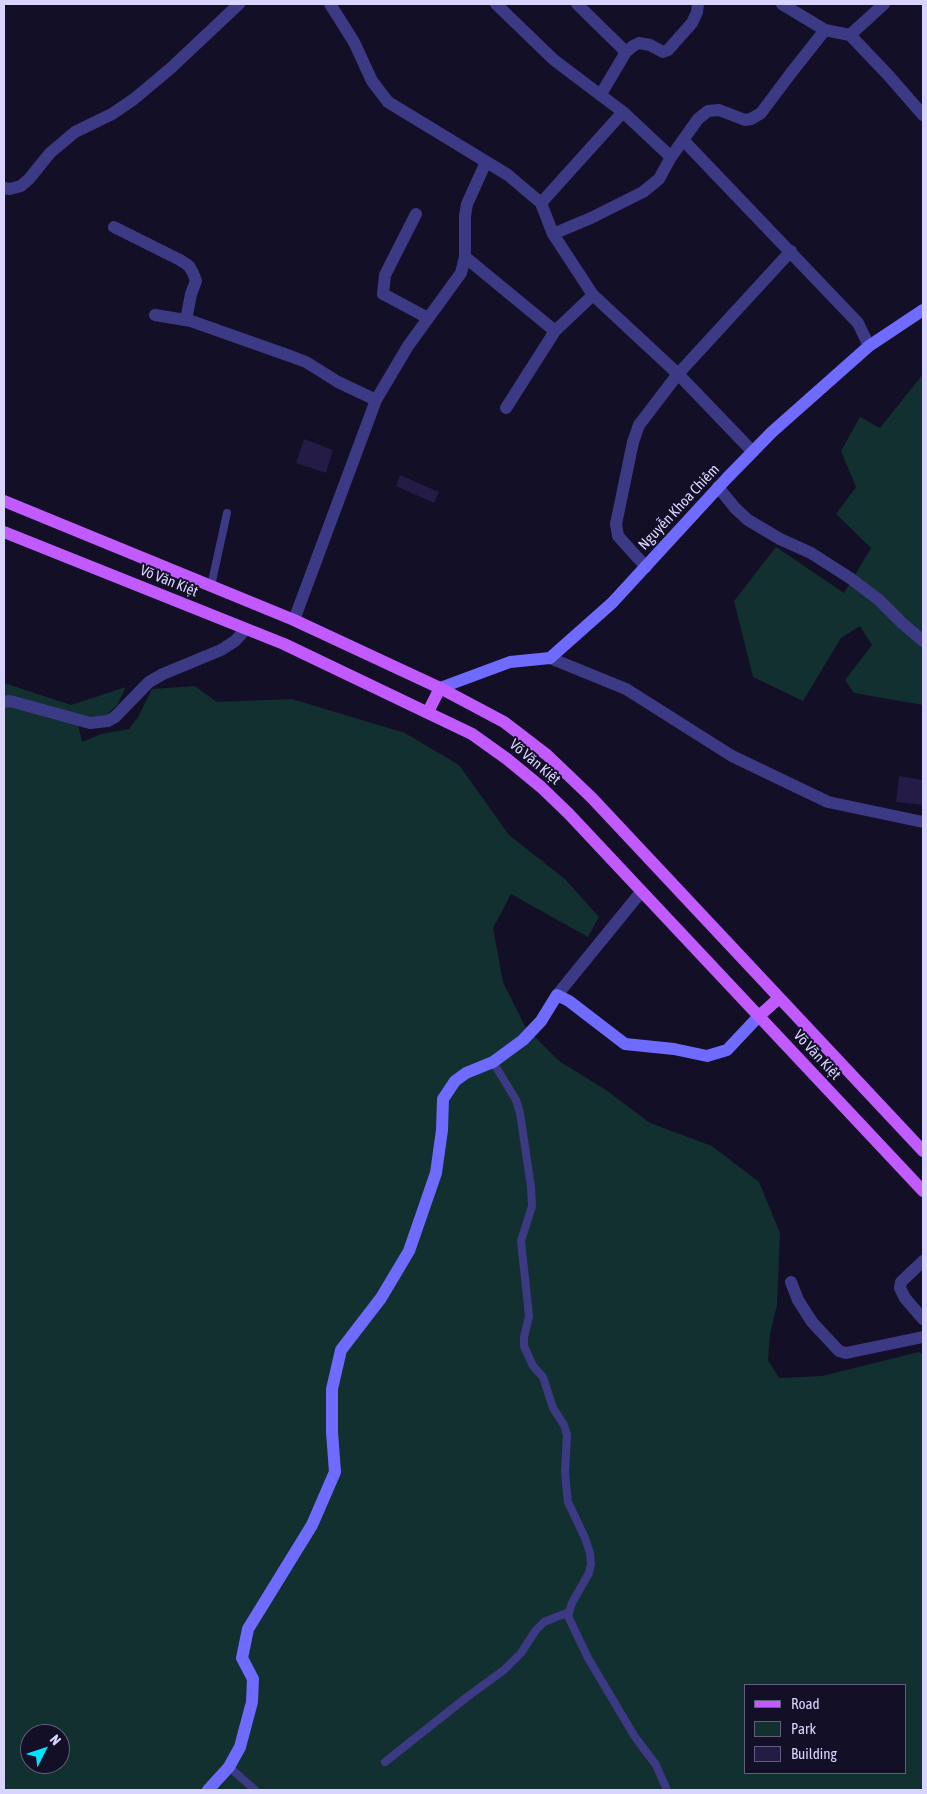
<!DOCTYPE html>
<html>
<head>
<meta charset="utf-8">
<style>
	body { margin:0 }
	#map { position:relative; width:927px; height:1794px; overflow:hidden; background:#130f26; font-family:"Asap Condensed",sans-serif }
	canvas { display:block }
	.frame { position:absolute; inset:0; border:5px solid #d9d4ff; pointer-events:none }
	.legend { position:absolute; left:744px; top:1684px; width:162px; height:90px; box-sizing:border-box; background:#130f26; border:1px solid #625e7d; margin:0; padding:6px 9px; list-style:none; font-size:15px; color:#d9d4ff }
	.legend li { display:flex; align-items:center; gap:10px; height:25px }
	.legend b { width:25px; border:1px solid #625e7d }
	.north { position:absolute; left:20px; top:1724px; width:50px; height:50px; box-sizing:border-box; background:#130f26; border:1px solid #625e7d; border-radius:50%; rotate:49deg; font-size:14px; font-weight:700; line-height:20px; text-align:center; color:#d9d4ff }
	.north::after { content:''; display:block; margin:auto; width:18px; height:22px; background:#00e5ff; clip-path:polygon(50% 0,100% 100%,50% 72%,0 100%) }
</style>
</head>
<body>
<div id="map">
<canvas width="927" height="1794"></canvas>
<div class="frame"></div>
<ul class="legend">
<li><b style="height:6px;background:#c25bff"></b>Road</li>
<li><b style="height:14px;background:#12302f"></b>Park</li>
<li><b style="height:14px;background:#241b47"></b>Building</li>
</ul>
<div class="north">N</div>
</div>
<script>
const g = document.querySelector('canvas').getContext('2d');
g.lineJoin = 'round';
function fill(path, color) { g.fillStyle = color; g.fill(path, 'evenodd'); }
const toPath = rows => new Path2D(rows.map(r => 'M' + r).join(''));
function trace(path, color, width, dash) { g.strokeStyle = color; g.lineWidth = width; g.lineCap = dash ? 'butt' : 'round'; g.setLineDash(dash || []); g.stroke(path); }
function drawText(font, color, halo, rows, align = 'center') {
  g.font = font + ' "Asap Condensed",sans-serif'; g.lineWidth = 4; g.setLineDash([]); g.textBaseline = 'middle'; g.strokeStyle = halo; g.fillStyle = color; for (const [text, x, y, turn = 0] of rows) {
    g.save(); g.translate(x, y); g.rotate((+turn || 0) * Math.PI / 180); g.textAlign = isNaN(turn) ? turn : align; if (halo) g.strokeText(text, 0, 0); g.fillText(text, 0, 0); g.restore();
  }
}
fill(toPath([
	[923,374,923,705,854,693,845,680,872,645,860,626,841,638,803,701,753,677,734,601,776,547,844,593,871,548,836,514,856,487,841,451,860,417,880,428],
	[4,683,71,705,126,687,117,705,97,724,78,724,82,742,101,734,129,729,138,717,152,689,195,686,217,702,292,699,405,733,459,765,509,835,565,879,599,917,588,937,511,894,493,928,503,982,526,1028,559,1061,606,1090,650,1123,712,1146,759,1182,780,1233,777,1305,770,1334,768,1360,779,1378,822,1376,919,1352,923,1354,923,1790,4,1790],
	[746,1685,906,1685,906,1773,746,1773],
	[30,1734,60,1734,60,1764,30,1764]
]), '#12302f');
fill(toPath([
	[304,439,333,450,326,473,296,463],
	[400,475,439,492,434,503,396,486],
	[899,776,923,780,923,805,896,802]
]), '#241b47');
trace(toPath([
	[211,586,227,513],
	[493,1062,516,1100,520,1113,531,1187,532,1206,521,1241,528,1306,529,1316,524,1337,524,1346,533,1366,543,1377,553,1408,564,1425,567,1435,565,1472,567,1494,568,1502,585,1538,590,1553,591,1564,589,1573,572,1603,568,1616,588,1658,635,1737,656,1765,667,1790],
	[385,1762,467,1697,504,1670,521,1653,536,1630,544,1622,569,1612],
	[229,1767,255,1790]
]), '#3d3a85', 8);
trace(toPath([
	[330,4,354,42,372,81,388,102,508,175,541,203,553,234,593,295,678,374,753,452],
	[496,4,554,60,623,112,671,157,698,119,708,111,719,110,745,120,751,119,761,113,791,73,825,30],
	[577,4,626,52],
	[782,4,825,30,850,35,889,76,923,115],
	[850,35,884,4],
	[601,94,626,52,633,46,639,43,650,45,663,52,668,50,692,23,697,12,698,4],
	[684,141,858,323,869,346],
	[4,188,10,189,21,186,29,179,50,153,75,132,112,114,134,99,171,68,239,4],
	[541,203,623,112],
	[416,214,385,275,383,294,428,318],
	[114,227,180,260,189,266,193,273,196,281,191,294,186,320],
	[553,234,591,218,643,192,659,179,671,157],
	[465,257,555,331,593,295],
	[155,315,191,321,290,356,306,362,338,382,376,400],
	[506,408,555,331],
	[718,487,735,508,748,520,780,539,811,553,850,578,879,600,902,623,923,641],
	[646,567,618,536,616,524,633,442,639,425,678,374,791,251],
	[294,620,376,400,408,346,461,273,465,257,465,216,467,204,486,162],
	[550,658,626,689,732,756,828,802,923,822],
	[4,702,10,701,90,723,108,721,115,717,149,682,163,674,221,650,235,641,246,629],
	[557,995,641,892],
	[923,1261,901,1282,900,1288,905,1298,923,1319],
	[791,1282,798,1300,812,1322,839,1351,846,1353,923,1337]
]), '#3d3a85', 12);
trace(toPath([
	[440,688,510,662,550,658,612,603,727,478,772,432,869,346,923,310],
	[208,1790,229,1767,240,1747,252,1702,253,1679,242,1658,248,1629,312,1525,335,1472,332,1432,332,1389,341,1350,381,1298,409,1251,436,1173,442,1130,443,1099,455,1081,466,1073,493,1062,523,1040,541,1021,557,995,569,1001,625,1044,674,1049,707,1056,727,1050,759,1016]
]), '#6f6bff', 12);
trace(toPath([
	[4,501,294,620,440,688,504,722,547,755,592,798,923,1151],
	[4,532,284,644,472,734,507,759,541,787,569,814,923,1191],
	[428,712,440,688],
	[759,1016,779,998]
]), '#c25bff', 12);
drawText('15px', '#d9d4ff', '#130f26', [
	["Nguyễn Khoa Chiêm",679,507,-47],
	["Võ Văn Kiệt",169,581,22],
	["Võ Văn Kiệt",535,762,40],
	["Võ Văn Kiệt",817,1055,47]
]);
</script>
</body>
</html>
